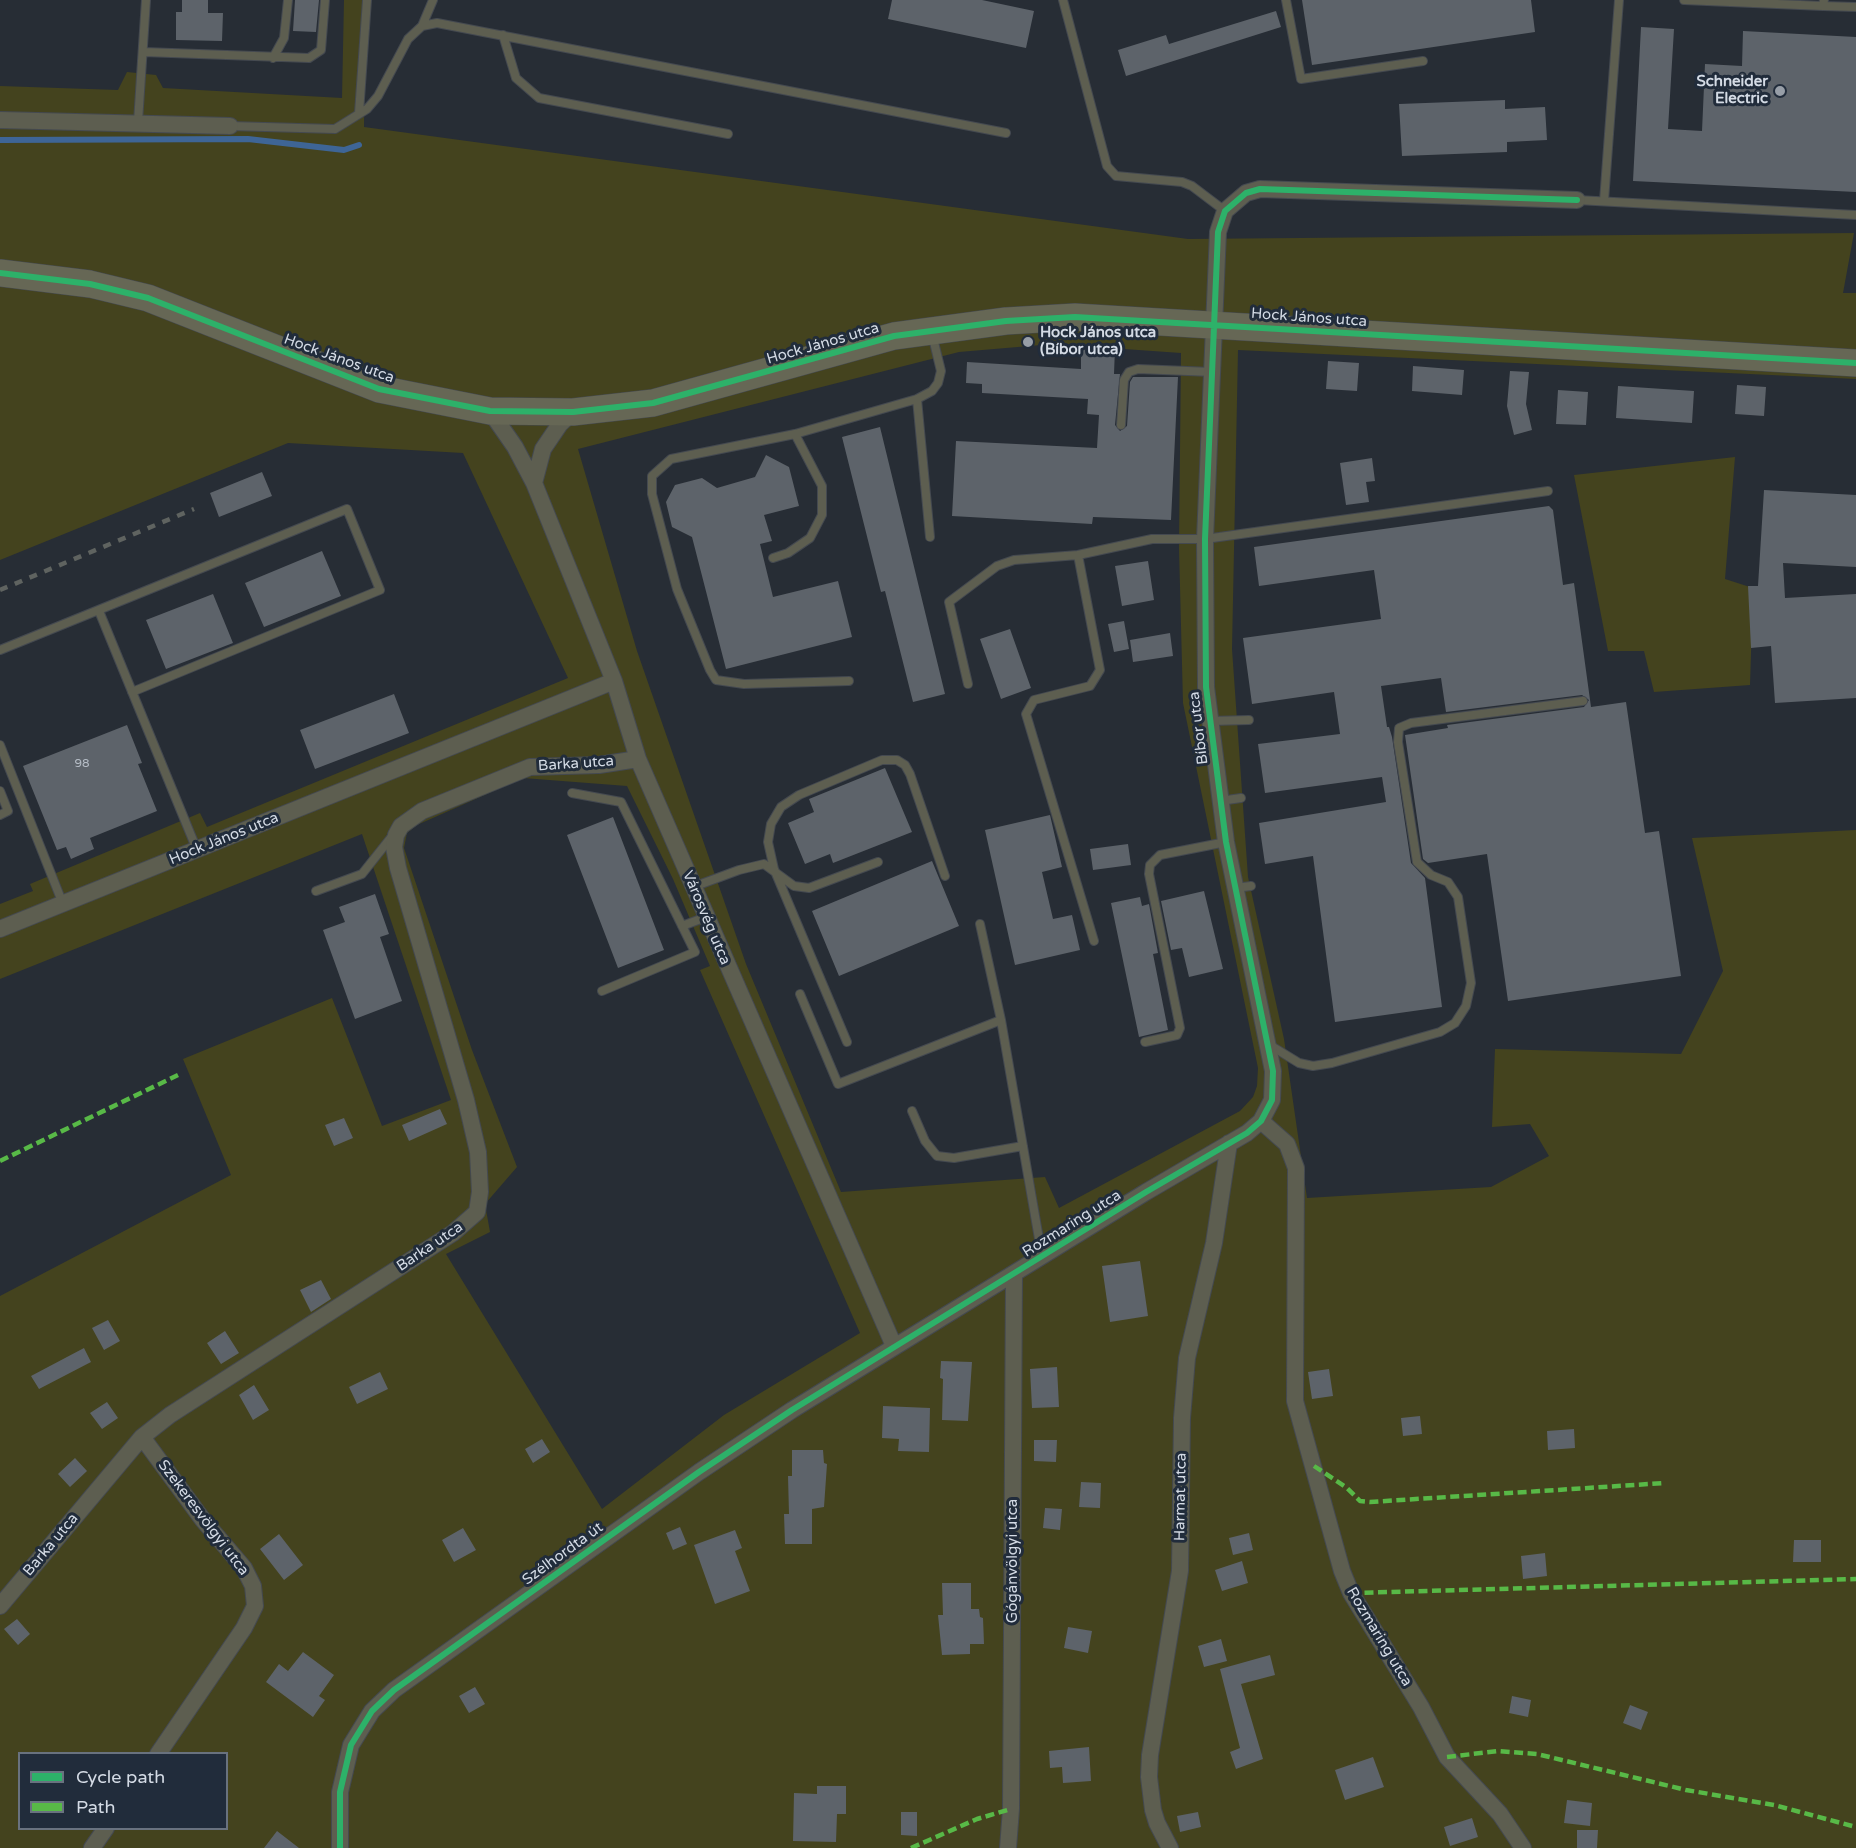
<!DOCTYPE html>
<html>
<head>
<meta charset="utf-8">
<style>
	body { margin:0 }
	#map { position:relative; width:1856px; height:1848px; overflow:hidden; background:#272d35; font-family:"Varela Round",sans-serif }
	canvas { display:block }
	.legend { position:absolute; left:18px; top:1752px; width:210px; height:78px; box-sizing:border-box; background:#212c3b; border:2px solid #69727f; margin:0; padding:8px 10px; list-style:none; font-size:18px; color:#d4dbe5 }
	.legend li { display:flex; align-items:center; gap:12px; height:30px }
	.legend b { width:30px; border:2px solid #69727f }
</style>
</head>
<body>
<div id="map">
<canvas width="1856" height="1848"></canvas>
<ul class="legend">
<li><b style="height:8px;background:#2db169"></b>Cycle path</li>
<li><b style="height:8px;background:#58b947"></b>Path</li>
</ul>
</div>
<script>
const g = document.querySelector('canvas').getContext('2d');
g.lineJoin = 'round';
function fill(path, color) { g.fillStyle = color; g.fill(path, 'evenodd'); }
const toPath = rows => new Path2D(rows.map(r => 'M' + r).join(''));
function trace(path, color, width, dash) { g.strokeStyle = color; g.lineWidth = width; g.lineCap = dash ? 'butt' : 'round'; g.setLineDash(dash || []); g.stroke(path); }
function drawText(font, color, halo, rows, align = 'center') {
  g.font = font + ' "Varela Round",sans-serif'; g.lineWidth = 6; g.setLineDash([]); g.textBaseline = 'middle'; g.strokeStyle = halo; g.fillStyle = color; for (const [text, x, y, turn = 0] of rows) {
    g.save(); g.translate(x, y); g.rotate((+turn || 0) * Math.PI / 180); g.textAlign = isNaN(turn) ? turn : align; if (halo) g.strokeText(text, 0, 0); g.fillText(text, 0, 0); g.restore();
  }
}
fill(toPath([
	[344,0,365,0,364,127,1188,239,1854,233,1843,293,1856,293,1856,379,1238,350,1232,649,1248,877,1284,1039,1307,1198,1491,1187,1549,1156,1530,1124,1492,1127,1495,1049,1681,1054,1723,971,1692,838,1856,830,1856,1848,0,1848,0,1296,231,1175,183,1059,332,998,382,1126,451,1100,362,834,0,979,0,904,33,891,30,884,200,813,207,827,568,678,463,453,288,443,0,560,0,86,118,90,127,72,156,75,163,88,342,98],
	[1053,344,1181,353,1179,548,1183,703,1258,1068,1257,1086,1253,1097,1240,1111,1059,1208,1045,1177,841,1192,746,964,637,651,578,449,959,352],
	[523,778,627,786,673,879,710,966,700,970,860,1333,724,1415,602,1509,446,1254,490,1232,485,1204,517,1167,472,1050,404,848,407,833,417,825],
	[20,1754,226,1754,226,1828,20,1828],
	[1735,457,1725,579,1753,588,1750,685,1654,692,1644,651,1608,651,1574,475]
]), '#44431e');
trace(toPath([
	[0,140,248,139,344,150,359,145]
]), '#3e6596', 6);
fill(toPath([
	[182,0,208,0,208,13,223,13,222,41,176,40,176,12,182,12],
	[295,0,319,0,316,32,293,31],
	[892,0,982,0,1034,11,1026,48,888,19],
	[1302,0,1531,0,1535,32,1312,65],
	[1276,11,1281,27,1126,76,1118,50,1166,35,1169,44],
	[1641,27,1674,29,1668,129,1702,131,1705,64,1742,66,1743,31,1856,37,1856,192,1633,181],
	[1505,100,1505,109,1545,107,1547,140,1507,142,1507,152,1402,156,1399,104],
	[1081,347,1115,348,1114,374,1120,374,1115,425,1120,431,1127,426,1130,382,1133,377,1178,377,1171,520,1093,517,1092,524,952,516,956,441,1097,448,1099,415,1087,414,1088,399,982,393,982,384,966,383,967,362,1081,369],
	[1328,361,1359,363,1357,391,1326,389],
	[1413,366,1464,370,1462,395,1412,391],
	[1510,371,1529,372,1526,404,1532,430,1514,435,1507,406],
	[1737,385,1766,387,1764,416,1735,414],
	[1618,386,1694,391,1692,423,1616,418],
	[1558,390,1588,392,1586,425,1556,424],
	[880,427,945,694,913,702,885,591,881,592,842,437],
	[766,455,789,467,799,506,764,515,772,541,760,544,773,597,838,581,852,637,726,669,692,537,672,527,666,502,675,485,702,478,717,488,755,477],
	[1372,458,1375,481,1366,482,1369,502,1346,505,1340,463],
	[262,472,272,496,219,517,210,493],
	[1764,490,1856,495,1856,567,1783,563,1785,598,1856,594,1856,698,1775,703,1771,646,1751,648,1748,586,1758,586],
	[1549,506,1553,510,1563,585,1574,583,1591,707,1626,702,1645,833,1659,831,1681,976,1508,1001,1487,854,1428,863,1423,859,1405,735,1448,728,1447,725,1584,707,1589,700,1582,695,1446,712,1441,678,1381,686,1387,727,1389,727,1392,737,1411,863,1425,878,1442,1007,1335,1022,1313,856,1265,864,1259,823,1386,802,1382,777,1265,793,1258,744,1340,734,1334,692,1252,704,1243,638,1381,619,1374,570,1259,586,1254,547],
	[322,551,341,596,264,627,245,583],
	[1148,561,1154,600,1122,606,1115,566],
	[213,594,233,643,166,669,146,620],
	[1124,621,1129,649,1114,652,1108,624],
	[1010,629,1031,688,1001,699,980,639],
	[1170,633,1173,656,1133,662,1130,640],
	[394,694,409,733,315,769,300,730],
	[127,725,142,763,138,764,157,811,90,838,94,849,71,859,66,847,57,850,23,766],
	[885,768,912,832,833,863,830,854,805,864,788,823,814,812,809,799],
	[1050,815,1062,867,1042,872,1053,919,1072,915,1080,950,1015,965,985,830],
	[613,817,664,950,618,968,567,835],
	[1128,844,1131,865,1093,870,1090,849],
	[932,861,959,926,839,976,812,911],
	[1204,891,1223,969,1189,977,1182,948,1171,950,1161,901],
	[375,894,389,934,380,937,402,1001,355,1019,323,930,345,922,339,907],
	[1140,897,1142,906,1149,904,1158,953,1153,954,1168,1030,1139,1037,1111,903],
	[440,1109,447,1124,409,1141,402,1125],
	[344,1118,353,1138,334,1146,325,1125],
	[1140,1261,1148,1316,1110,1322,1102,1266],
	[321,1280,331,1299,311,1312,300,1290],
	[108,1320,120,1341,104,1350,92,1328],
	[225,1331,239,1353,221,1364,207,1343],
	[84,1348,91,1362,39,1389,31,1376],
	[941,1361,972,1362,968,1421,942,1420,943,1379,940,1378],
	[1057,1367,1059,1407,1032,1408,1030,1369],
	[1329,1369,1333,1396,1312,1399,1308,1372],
	[380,1372,388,1389,357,1404,349,1387],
	[254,1385,269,1410,253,1420,239,1395],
	[107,1402,118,1418,102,1429,90,1413],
	[883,1406,930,1408,929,1452,898,1451,899,1439,882,1438],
	[1420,1416,1422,1434,1403,1436,1401,1418],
	[1574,1429,1575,1448,1548,1450,1547,1431],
	[542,1439,550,1452,533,1463,525,1449],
	[1034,1440,1057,1440,1056,1462,1034,1461],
	[792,1450,823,1450,824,1463,827,1464,824,1507,812,1509,812,1544,785,1544,784,1514,789,1514,788,1476,792,1476],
	[75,1458,87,1471,70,1487,58,1474],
	[1081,1482,1101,1483,1100,1508,1079,1507],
	[1045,1508,1062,1509,1060,1530,1043,1528],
	[680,1527,687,1544,673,1550,666,1533],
	[463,1528,476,1550,454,1562,442,1540],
	[735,1530,742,1548,735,1551,750,1591,715,1604,694,1545],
	[1249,1533,1253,1550,1233,1555,1229,1538],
	[279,1534,303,1565,284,1580,260,1549],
	[1794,1540,1821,1540,1821,1562,1793,1562],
	[1545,1553,1547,1576,1523,1579,1521,1556],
	[1242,1561,1248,1583,1222,1591,1215,1570],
	[942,1583,971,1583,971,1609,979,1609,980,1617,983,1618,984,1644,970,1644,970,1654,942,1655,938,1615,943,1615],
	[17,1619,30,1634,18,1645,4,1629],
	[1068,1627,1092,1631,1088,1653,1064,1648],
	[1221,1639,1227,1661,1204,1667,1198,1646],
	[303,1652,334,1675,319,1696,325,1700,313,1717,266,1682,279,1664,288,1671],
	[1270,1655,1275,1675,1241,1684,1263,1759,1236,1769,1230,1752,1240,1748,1220,1669],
	[475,1687,485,1704,469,1713,459,1696],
	[1512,1696,1531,1700,1528,1717,1509,1713],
	[1630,1705,1648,1712,1641,1730,1623,1723],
	[1089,1747,1091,1781,1063,1783,1062,1767,1050,1768,1049,1751],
	[1373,1757,1384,1787,1345,1800,1335,1770],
	[817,1786,846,1786,846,1814,837,1814,836,1842,793,1841,794,1793,817,1794],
	[1567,1800,1592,1803,1590,1826,1564,1823],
	[901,1812,917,1812,917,1836,901,1835],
	[1198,1812,1201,1827,1180,1832,1177,1816],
	[1472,1818,1478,1837,1450,1846,1444,1827],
	[1577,1830,1598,1830,1597,1848,1577,1848],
	[277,1831,299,1848,264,1848]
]), '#5d636a');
const service = toPath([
	[1063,0,1107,166,1116,176,1182,182,1192,186,1225,211],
	[1286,0,1301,79,1423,61],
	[1684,0,1823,6,1824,0],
	[1823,6,1856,7],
	[422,26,433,0],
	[503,35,516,78,539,98,728,134],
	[144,52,309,58,321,50,325,0],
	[273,58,284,38,288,0],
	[359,113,367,0],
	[138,122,146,0],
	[230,126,335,129,367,109,378,96,408,39,422,26,437,23,1006,133],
	[1577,200,1856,215],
	[1604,201,1619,0],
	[917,399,930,537],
	[1121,425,1124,380,1129,372,1138,369,1212,372],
	[773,558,788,553,810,538,822,515,822,486,795,434],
	[99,611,197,850],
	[0,650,347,509,380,590,132,692],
	[849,681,744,684,716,680,710,670,677,589,652,494,652,476,671,459,795,434,917,399,932,391,938,383,941,371,932,334],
	[968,684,949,602,997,566,1014,560,1078,555],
	[1210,721,1249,720],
	[0,745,63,904],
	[0,791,8,811,0,815],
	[572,793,621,802,695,952,602,991],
	[1220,801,1241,798],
	[693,887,739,870,764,864,794,886,809,888,878,862],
	[1235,888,1251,886],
	[316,891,362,874,393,835],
	[980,924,1001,1020,1042,1256],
	[682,926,706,917],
	[1094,941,1026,714,1034,700,1090,686,1100,670,1078,555,1152,539,1205,539,1548,491],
	[800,994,838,1084,1001,1020],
	[847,1042,774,869,768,842,771,824,781,807,799,795,882,760,897,760,905,765,910,774,945,876],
	[1145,1042,1177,1035,1180,1028,1149,874,1150,865,1160,855,1226,842],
	[1268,1044,1299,1063,1313,1066,1332,1063,1440,1032,1455,1023,1466,1006,1471,983,1458,897,1448,882,1431,875,1417,862,1398,742,1399,728,1411,723,1583,701],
	[912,1111,925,1141,937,1156,954,1158,1023,1146]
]);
const minor = toPath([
	[0,120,230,126],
	[490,411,515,447,534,483,614,681,638,759,894,1346],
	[534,483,543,449,560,424,573,412],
	[0,929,614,681],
	[1261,1121,1287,1144,1296,1168,1295,1401,1342,1571,1351,1593,1421,1707,1447,1757,1500,1814,1523,1848],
	[142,1437,203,1520,244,1568,253,1586,255,1606,244,1628,158,1754],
	[0,1606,142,1437,170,1415,453,1233,477,1212,480,1192,478,1152,466,1100,398,868,394,847,396,835,401,826,422,811,530,767,599,765,638,759],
	[92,1848,106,1828],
	[340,1848,340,1792,351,1745,372,1711,394,1690,699,1472,792,1410,1146,1192,1247,1133,1261,1121,1272,1100,1273,1071,1226,842,1206,687,1205,539,1218,232,1225,211,1246,193,1260,189,1577,200],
	[1008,1848,1011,1809,1014,1274],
	[1170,1848,1157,1823,1153,1810,1149,1777,1150,1755,1180,1571,1182,1418,1187,1358,1214,1243,1229,1143]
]);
const primary = toPath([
	[0,273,90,284,148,298,379,389,490,411,573,412,653,403,894,336,1006,321,1075,317,1856,363]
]);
trace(service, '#444950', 10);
trace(minor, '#444950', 18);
trace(primary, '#444950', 28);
trace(service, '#5d5e50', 8);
trace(minor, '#5d5e50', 16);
trace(primary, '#666755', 27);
trace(toPath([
	[0,590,194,509]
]), '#5f6360', 4.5, [8, 8]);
trace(toPath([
	[0,1161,178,1075],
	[1314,1466,1347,1488,1360,1501,1370,1502,1665,1483],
	[1351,1593,1856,1579],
	[1447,1757,1498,1751,1537,1754,1686,1790,1774,1805,1856,1827],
	[911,1848,977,1819,1011,1809]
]), '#58b947', 4.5, [9, 4.5]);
trace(toPath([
	[0,273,90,284,148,298,379,389,490,411,573,412,653,403,894,336,1006,321,1075,317,1856,363],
	[340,1848,340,1792,351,1745,372,1711,394,1690,699,1472,792,1410,1146,1192,1247,1133,1261,1121,1272,1100,1273,1071,1226,842,1206,687,1205,539,1218,232,1225,211,1246,193,1260,189,1577,200]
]), '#2db169', 6);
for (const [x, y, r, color] of [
	[1780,91,6,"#979ea7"],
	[1028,342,6,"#979ea7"]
]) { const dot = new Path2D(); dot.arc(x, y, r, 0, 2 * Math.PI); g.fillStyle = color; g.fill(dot); trace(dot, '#212c3b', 2); }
drawText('12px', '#b6bdc6', null, [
	["98",82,764]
]);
drawText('bold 15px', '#d4dbe5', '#212c3b', [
	["Schneider",1768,82],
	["Electric",1768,99],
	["Hock János utca",1040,333,"left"],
	["(Bíbor utca)",1040,350,"left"]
], 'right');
drawText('15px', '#d4dbe5', '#212c3b', [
	["Hock János utca",1309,318,4],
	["Hock János utca",823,344,-16],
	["Hock János utca",339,359,20],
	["Bíbor utca",1199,728,-97],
	["Barka utca",576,764,-4],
	["Hock János utca",224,839,-22],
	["Városvég utca",706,918,67],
	["Rozmaring utca",1072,1224,-32],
	["Barka utca",430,1247,-34],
	["Harmat utca",1181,1497,-89],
	["Szekeresvölgyi utca",203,1518,53],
	["Barka utca",51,1545,-50],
	["Szélhordta út",563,1554,-36],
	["Gógánvölgyi utca",1013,1561,-90],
	["Rozmaring utca",1379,1637,59]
]);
</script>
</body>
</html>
